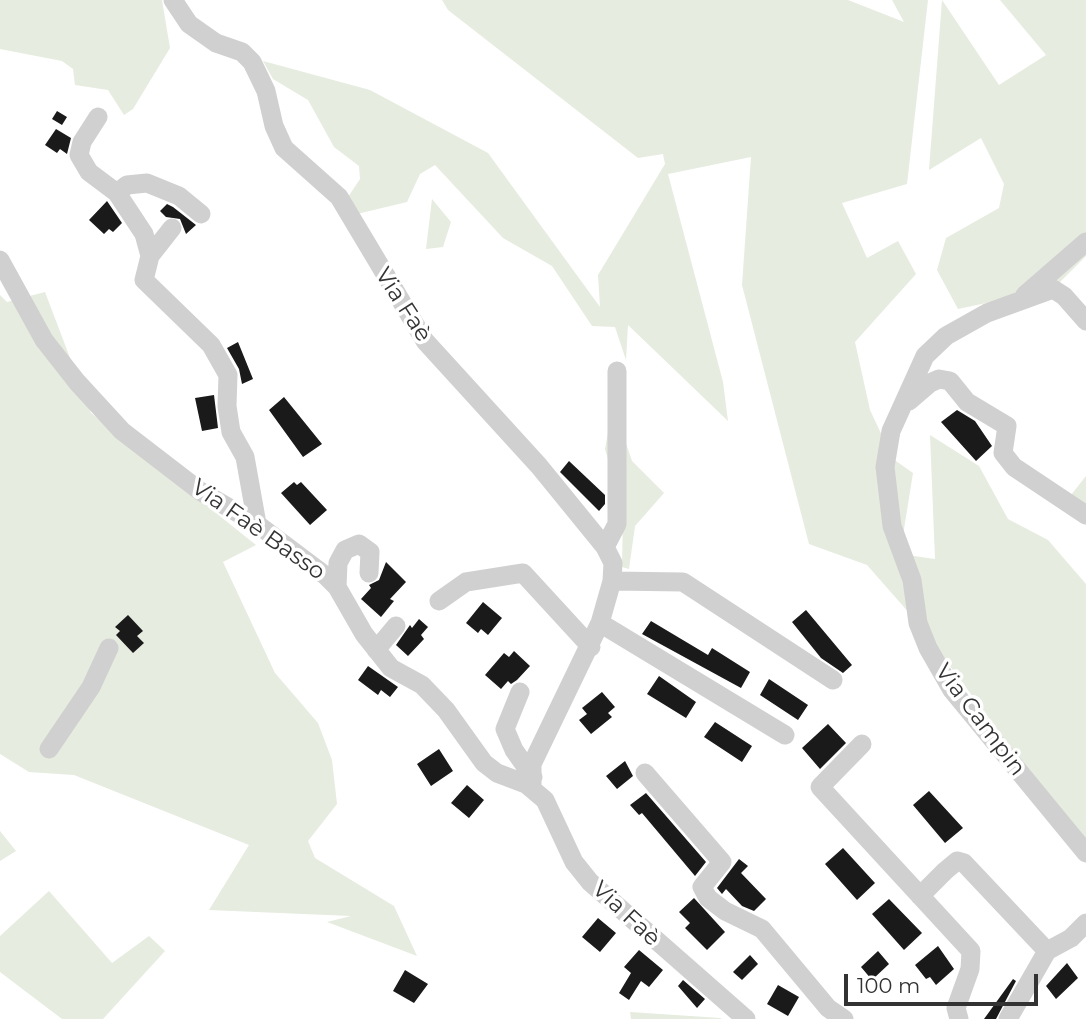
<!DOCTYPE html>
<html>
<head>
<meta charset="utf-8">
<style>
	body { margin:0 }
	#map { position:relative; width:1086px; height:1019px; overflow:hidden; background:#fff; font-family:Montserrat,sans-serif }
	canvas { display:block }
	.scale { position:absolute; left:844px; top:974px; width:194px; height:32px; box-sizing:border-box; border:4px solid #333; border-top:0; padding-left:9px; font-size:21px; line-height:24px; white-space:nowrap; color:#333; -webkit-text-stroke:5px #fff; paint-order:stroke }
</style>
</head>
<body>
<div id="map">
<canvas width="1086" height="1019"></canvas>
<div class="scale">100 m</div>
</div>
<script>
const g = document.querySelector('canvas').getContext('2d');
g.lineJoin = 'round';
function fill(path, color) { g.fillStyle = color; g.fill(path, 'evenodd'); }
const toPath = rows => new Path2D(rows.map(r => 'M' + r).join(''));
function trace(path, color, width, dash) { g.strokeStyle = color; g.lineWidth = width; g.lineCap = dash ? 'butt' : 'round'; g.setLineDash(dash || []); g.stroke(path); }
function drawText(font, color, halo, rows, align = 'center') {
  g.font = font + ' Montserrat,sans-serif'; g.lineWidth = 7; g.setLineDash([]); g.textBaseline = 'middle'; g.strokeStyle = halo; g.fillStyle = color; for (const [text, x, y, turn = 0] of rows) {
    g.save(); g.translate(x, y); g.rotate((+turn || 0) * Math.PI / 180); g.textAlign = isNaN(turn) ? turn : align; if (halo) g.strokeText(text, 0, 0); g.fillText(text, 0, 0); g.restore();
  }
}
fill(toPath([
	[0,0,162,0,170,48,133,109,124,115,108,90,75,85,73,69,62,61,0,49],
	[442,0,848,0,904,22,892,0,928,0,907,184,842,203,867,258,898,241,916,274,855,342,870,410,893,459,913,473,900,554,935,559,930,435,979,466,1008,519,1048,540,1086,584,1086,849,918,623,867,565,809,544,742,285,751,157,668,174,723,382,728,421,628,325,626,360,615,327,592,326,552,266,503,238,435,165,420,174,407,202,357,214,348,197,360,179,359,166,334,147,308,100,273,79,263,61,370,90,488,153,600,307,598,275,665,164,663,154,638,158,448,10],
	[942,0,999,85,1046,55,1000,0,1086,0,1086,256,1053,289,958,309,937,270,946,238,999,208,1004,184,981,138,929,170],
	[432,199,451,222,443,247,426,249],
	[45,292,91,413,256,545,223,562,275,673,318,723,332,760,337,804,308,841,315,858,394,906,417,956,327,922,351,916,209,910,249,845,74,775,29,772,0,754,0,295,7,302],
	[613,405,632,461,664,493,635,526,629,569,622,567,623,511,605,449],
	[1086,476,1086,506,1071,495],
	[0,831,16,851,0,861],
	[49,891,112,963,149,936,165,951,103,1019,62,1019,0,972,0,936],
	[630,1012,720,1018,722,1019,631,1019]
]), '#e6ecdf');
fill(toPath([
	[57,111,67,117,62,125,52,119],
	[56,129,71,138,67,154,60,149,57,153,45,145],
	[107,201,122,223,113,232,109,229,104,234,89,220],
	[167,204,173,207,196,225,186,234,180,219,166,217,160,211],
	[238,342,253,379,242,384,239,369,227,348],
	[214,395,218,428,202,431,195,398],
	[284,397,322,444,303,457,269,410],
	[957,410,975,421,992,446,976,461,941,422],
	[569,461,605,495,605,504,599,511,560,472],
	[294,482,297,485,301,482,327,510,310,525,281,493],
	[386,562,406,582,390,599,394,601,381,617,361,599,371,588,369,585,379,580],
	[483,602,502,618,488,635,481,629,478,633,466,623],
	[806,610,852,665,843,673,821,658,792,622],
	[128,615,143,631,137,636,144,643,133,653,116,635,120,631,115,627],
	[419,619,428,627,421,635,424,639,408,656,396,645,410,625,412,628],
	[651,621,708,655,712,648,750,672,741,688,642,634],
	[514,651,530,666,517,680,511,684,508,681,501,689,485,675,504,653,509,657],
	[368,666,398,687,390,697,381,690,378,695,358,680],
	[659,676,696,702,686,718,647,694],
	[769,679,808,705,798,720,760,695],
	[602,692,615,707,608,713,612,717,591,734,579,720,587,714,582,708],
	[715,722,752,746,742,762,704,737],
	[828,724,846,743,820,769,802,748],
	[439,749,453,771,431,786,417,764],
	[625,761,633,776,617,789,606,776],
	[467,785,484,800,469,818,451,803],
	[929,791,963,828,945,843,913,805],
	[646,793,706,862,695,876,642,813,639,815,630,805],
	[843,848,875,883,857,900,825,864],
	[739,859,748,866,741,873,766,899,754,911,742,906,726,889,722,894,717,888],
	[694,898,725,932,707,950,685,928,690,923,679,912],
	[889,899,922,933,904,950,872,914],
	[598,918,616,933,600,952,582,937],
	[938,946,954,969,936,985,930,977,926,979,915,965],
	[639,950,663,970,649,987,641,981,629,1000,619,993,631,973,624,967],
	[878,951,889,964,872,980,861,967],
	[750,955,758,964,742,980,733,972],
	[1067,963,1078,978,1056,999,1046,986],
	[405,970,428,984,414,1003,393,991],
	[1013,979,1016,981,996,1019,984,1019],
	[683,980,705,999,697,1008,678,986],
	[778,985,799,997,788,1016,767,1004]
]), '#1a1a1a');
trace(toPath([
	[173,0,189,24,216,43,242,52,252,62,266,91,274,126,284,148,339,197,425,341,539,466,605,547,613,563,612,581,600,623,532,764,532,788],
	[98,117,82,142,79,155,89,172,117,193,144,234,150,256,144,280,211,345,228,375,227,406,231,432,245,457,257,524],
	[117,193,127,185,147,183,179,196,201,214],
	[150,256,172,228],
	[0,260,44,340,77,382,122,431,200,491,257,524,326,576,337,587,364,634,391,668,422,685,446,710,484,763,497,773,526,784,545,800,574,862,590,882,746,1019],
	[1025,295,1086,242],
	[1086,321,1064,296,1053,289,987,313,946,336,925,356,891,431,885,467,892,526,912,580,918,623,928,648,952,690,1086,853],
	[909,401,930,383,939,379,950,381,967,402,1007,426,1003,453,1014,467,1086,515],
	[605,547,617,524,617,371],
	[612,581,683,582,833,680],
	[337,587,338,563,345,550,359,544,370,552,369,573],
	[439,601,466,582,523,573,591,647],
	[600,623,785,735],
	[376,650,396,626],
	[520,692,505,729,514,750,533,777],
	[862,744,820,787,971,951,970,969,956,1008,959,1019],
	[49,749,91,687,109,648],
	[645,773,722,862,702,887,708,898,725,911,762,929,828,1008,844,1019],
	[920,896,945,871,957,861,964,863,1047,951],
	[1008,1019,1047,951,1071,938,1086,923]
]), '#d0d0d0', 19);
drawText('23px', '#333', '#fff', [
	["Via Faè",403,305,57],
	["Via Faè Basso",258,530,35],
	["Via Campin",980,720,53],
	["Via Faè",626,914,43]
]);
</script>
</body>
</html>
